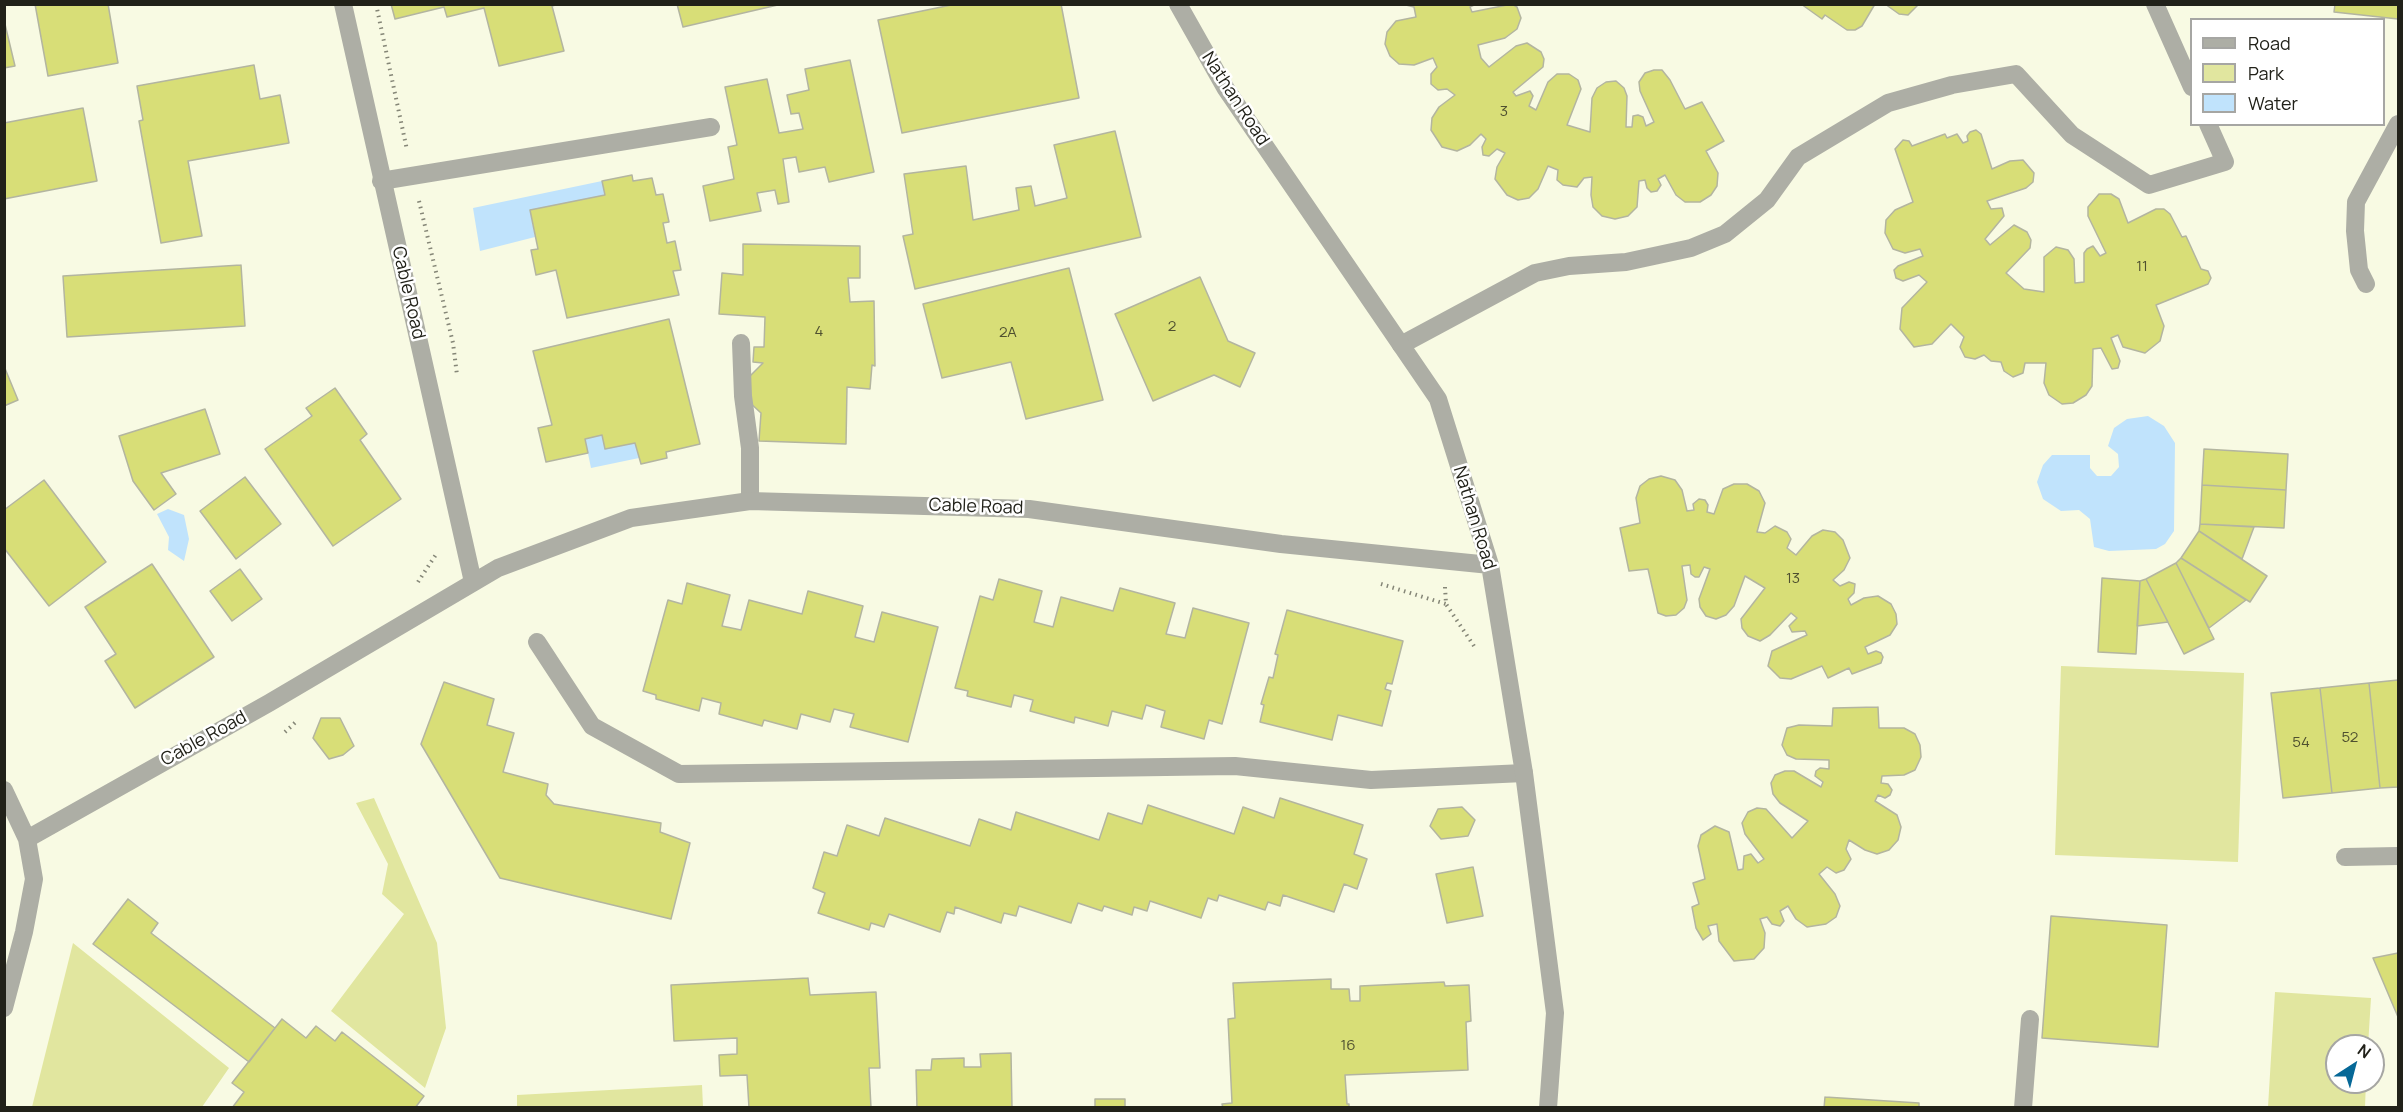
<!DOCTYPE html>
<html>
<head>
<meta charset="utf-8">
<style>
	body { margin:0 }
	#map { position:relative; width:2403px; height:1112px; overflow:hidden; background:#f8fae3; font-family:Manrope,sans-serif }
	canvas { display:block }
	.frame { position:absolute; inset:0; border:6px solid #212119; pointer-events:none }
	.legend { position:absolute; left:2190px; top:18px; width:195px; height:108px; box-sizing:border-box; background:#fff; border:2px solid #a6a6a3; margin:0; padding:8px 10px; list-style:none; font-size:18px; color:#212119 }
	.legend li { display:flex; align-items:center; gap:12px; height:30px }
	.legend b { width:30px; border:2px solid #a6a6a3 }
	.north { position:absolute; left:2325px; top:1034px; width:60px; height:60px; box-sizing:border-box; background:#fff; border:2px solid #a6a6a3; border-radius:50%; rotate:36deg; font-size:16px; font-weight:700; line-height:24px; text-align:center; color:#212119 }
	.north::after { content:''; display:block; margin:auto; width:21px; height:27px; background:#066897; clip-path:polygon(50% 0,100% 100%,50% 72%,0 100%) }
</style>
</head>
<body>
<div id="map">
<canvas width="2403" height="1112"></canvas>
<div class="frame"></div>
<ul class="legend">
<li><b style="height:8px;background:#adaea5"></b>Road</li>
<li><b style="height:16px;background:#e1e69f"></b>Park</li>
<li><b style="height:16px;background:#c0e3fc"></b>Water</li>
</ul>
<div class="north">N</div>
</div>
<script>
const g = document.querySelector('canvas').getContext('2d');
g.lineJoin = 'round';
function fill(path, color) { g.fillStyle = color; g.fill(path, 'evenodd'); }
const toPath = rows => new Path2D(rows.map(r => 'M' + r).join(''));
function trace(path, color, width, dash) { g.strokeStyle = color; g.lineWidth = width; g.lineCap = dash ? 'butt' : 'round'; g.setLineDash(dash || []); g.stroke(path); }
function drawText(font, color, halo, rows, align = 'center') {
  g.font = font + ' Manrope,sans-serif'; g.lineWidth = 5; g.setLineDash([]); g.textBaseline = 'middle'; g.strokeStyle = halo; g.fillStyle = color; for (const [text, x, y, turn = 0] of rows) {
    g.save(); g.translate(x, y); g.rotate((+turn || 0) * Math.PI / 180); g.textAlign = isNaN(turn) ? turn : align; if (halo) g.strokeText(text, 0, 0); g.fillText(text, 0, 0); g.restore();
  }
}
fill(toPath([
	[2061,666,2244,673,2238,862,2055,855],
	[374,798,437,943,446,1028,425,1088,331,1011,404,914,382,894,388,864,356,803],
	[73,943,229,1068,202,1107,32,1107],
	[2275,992,2371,998,2368,1046,2337,1046,2337,1082,2366,1082,2365,1107,2268,1107],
	[702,1085,703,1107,517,1107,517,1095]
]), '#e1e69f');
fill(toPath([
	[602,181,605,195,530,210,535,237,480,251,473,208],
	[2148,416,2164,426,2175,443,2174,531,2165,544,2156,549,2109,551,2094,547,2090,519,2079,510,2061,511,2043,499,2037,482,2043,465,2052,455,2090,455,2090,468,2097,476,2111,476,2119,467,2118,454,2108,446,2114,428,2127,419],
	[602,435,605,449,635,443,639,458,591,468,585,439],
	[168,509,184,515,189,539,184,561,168,550,169,537,157,514]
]), '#c0e3fc');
const building = toPath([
	[35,4,108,4,118,63,48,76,35,4],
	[391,4,559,4,552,6,564,51,499,66,484,8,447,17,444,7,395,19,391,4],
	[677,4,782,4,683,27,677,4],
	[956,4,1061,4,1079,98,902,133,878,20,956,4],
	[1476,4,1470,7,1472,12,1512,4,1517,7,1521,18,1517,29,1505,38,1478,45,1481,58,1489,67,1516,46,1527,43,1541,52,1544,59,1543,67,1513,92,1516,96,1530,91,1533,96,1529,106,1536,110,1548,82,1557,74,1569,74,1578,80,1581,89,1567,125,1590,132,1592,98,1597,88,1606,82,1616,81,1624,88,1627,96,1626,127,1632,127,1633,116,1638,115,1643,117,1646,126,1654,122,1640,91,1639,82,1645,73,1654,70,1662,70,1670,80,1685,109,1702,102,1724,141,1706,151,1718,173,1717,186,1711,195,1700,202,1685,202,1676,195,1665,175,1658,179,1661,185,1657,191,1651,192,1647,188,1645,180,1639,181,1637,207,1628,216,1615,219,1602,216,1593,207,1591,195,1592,177,1584,178,1577,187,1563,185,1557,180,1558,170,1548,166,1538,189,1529,198,1518,200,1507,195,1495,179,1497,167,1505,153,1497,149,1489,156,1483,155,1482,147,1486,139,1481,134,1470,145,1457,151,1442,147,1431,130,1432,118,1439,107,1455,95,1447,89,1438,90,1431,84,1431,74,1437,67,1433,58,1414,65,1399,64,1390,56,1385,44,1387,32,1396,21,1416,17,1414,7,1402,4,1476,4],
	[1801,4,1875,4,1862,26,1855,30,1847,30,1825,15,1822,19,1801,4],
	[1885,4,1919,4,1908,15,1899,14,1885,4],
	[2335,4,2398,4,2398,19,2334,12,2335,4],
	[4,20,15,66,4,68,4,20],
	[850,60,874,172,829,182,825,167,799,172,796,157,783,159,789,202,778,204,775,190,757,193,761,211,710,221,703,186,734,179,728,147,737,145,725,87,767,79,779,133,803,129,799,113,791,114,787,95,809,90,805,69,850,60],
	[254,65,260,99,280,95,289,143,188,161,202,236,161,243,139,121,143,120,137,86,254,65],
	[83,108,97,181,4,199,4,123,83,108],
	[1976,130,1981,134,1992,169,2010,161,2023,160,2034,173,2033,182,2026,188,1987,201,1991,209,2002,208,2004,216,1985,239,1990,245,2014,225,2027,232,2031,240,2030,248,2006,273,2024,289,2044,292,2044,257,2056,247,2068,250,2074,259,2075,283,2084,282,2084,253,2087,249,2093,246,2100,256,2106,253,2088,216,2088,207,2099,194,2111,194,2119,199,2128,223,2156,209,2164,209,2170,214,2182,237,2186,236,2201,269,2208,271,2211,278,2208,284,2156,305,2164,326,2160,341,2145,353,2123,347,2118,335,2111,338,2120,361,2118,368,2112,369,2101,348,2093,349,2092,386,2086,395,2073,403,2062,404,2049,395,2044,383,2046,363,2025,363,2023,373,2013,377,2004,371,2001,362,1991,361,1984,355,1975,359,1965,357,1960,347,1964,337,1951,324,1932,344,1914,347,1900,329,1902,308,1927,282,1919,275,1903,281,1896,278,1894,270,1898,266,1923,256,1920,249,1905,253,1893,249,1885,233,1886,220,1895,210,1913,202,1895,149,1903,140,1909,141,1912,146,1945,134,1947,138,1957,134,1963,143,1968,141,1967,136,1970,132,1976,130],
	[1115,131,1141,237,915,289,903,236,913,234,904,174,966,166,973,220,1019,210,1016,188,1031,186,1035,206,1067,198,1054,145,1115,131],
	[632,175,633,181,652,178,656,195,663,194,669,222,663,223,667,243,675,241,681,270,673,271,679,295,567,318,556,270,536,275,531,250,538,249,530,210,605,195,602,181,632,175],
	[743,244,860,246,860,278,848,278,850,302,874,301,875,366,872,365,870,389,847,387,846,444,759,441,761,413,747,400,746,380,763,363,753,362,754,347,764,347,765,317,719,314,722,273,743,275,743,244],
	[241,265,245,326,67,337,63,276,241,265],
	[1069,268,1103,400,1026,419,1011,362,942,378,923,304,1069,268],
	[1200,277,1228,341,1255,353,1240,387,1214,375,1153,401,1115,314,1200,277],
	[669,319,700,444,666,452,667,458,641,464,635,443,605,449,602,435,585,439,588,453,546,462,538,428,552,425,533,351,669,319],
	[4,366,18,400,4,406,4,366],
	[335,388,367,434,360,440,401,499,333,546,265,449,312,416,306,408,335,388],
	[205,409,220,454,161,473,176,494,154,510,133,481,119,436,205,409],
	[2204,449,2288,454,2286,490,2202,485,2204,449],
	[1661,476,1675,480,1682,490,1687,511,1694,510,1693,504,1699,499,1705,500,1708,505,1707,512,1714,514,1723,489,1734,484,1747,484,1759,491,1765,503,1757,532,1765,533,1775,526,1787,532,1791,539,1787,548,1796,555,1812,536,1823,530,1835,532,1843,540,1850,558,1844,570,1833,580,1840,586,1849,582,1855,584,1854,593,1848,599,1851,605,1864,598,1878,596,1891,604,1896,614,1897,624,1890,635,1865,647,1868,654,1876,651,1881,653,1883,657,1881,663,1852,674,1849,668,1828,678,1822,666,1791,679,1780,678,1768,666,1772,651,1807,635,1805,631,1792,632,1789,626,1797,618,1791,613,1770,635,1760,641,1748,636,1742,628,1741,619,1765,588,1745,576,1734,606,1726,615,1716,619,1706,616,1700,607,1699,599,1710,569,1704,567,1699,577,1695,577,1691,574,1690,565,1682,566,1687,600,1684,608,1676,615,1666,616,1658,613,1648,569,1629,571,1620,528,1640,523,1636,498,1640,486,1649,479,1661,476],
	[245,477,281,524,236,559,200,511,245,477],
	[44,480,106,562,49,606,4,548,4,510,44,480],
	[2202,485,2286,490,2284,528,2200,524,2202,485],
	[2200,524,2254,527,2242,559,2199,531,2200,524],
	[2199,531,2267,576,2250,602,2181,558,2199,531],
	[2181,558,2246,600,2209,628,2176,563,2181,558],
	[2176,563,2214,639,2184,654,2146,579,2176,563],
	[152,564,214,657,135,708,105,661,116,654,85,607,152,564],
	[240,569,262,599,232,621,210,591,240,569],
	[2102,578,2140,581,2136,654,2098,652,2102,578],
	[999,579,1042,591,1034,622,1053,627,1061,597,1113,611,1120,588,1175,603,1166,634,1185,638,1193,608,1249,623,1222,724,1209,720,1204,739,1161,727,1165,711,1146,705,1142,719,1112,711,1108,726,1075,717,1074,723,1030,711,1033,700,1014,695,1011,707,967,696,968,691,955,688,980,596,993,600,999,579],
	[2146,579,2168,622,2137,626,2140,581,2146,579],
	[687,583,730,595,722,626,741,630,749,600,802,614,808,591,863,606,855,637,874,642,882,612,938,627,908,742,850,727,854,714,834,709,830,722,801,714,797,729,764,720,762,726,719,714,721,703,702,698,699,711,656,699,656,695,643,691,668,600,682,604,687,583],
	[1287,610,1403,641,1392,684,1387,683,1385,689,1391,691,1382,726,1338,715,1332,740,1260,722,1264,705,1261,704,1269,677,1273,678,1278,655,1275,654,1287,610],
	[2398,680,2398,787,2380,788,2369,683,2398,680],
	[444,682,494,699,487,725,514,733,503,772,548,784,546,795,554,804,661,823,660,832,690,843,671,919,500,878,421,744,444,682],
	[2369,683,2380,788,2332,793,2320,688,2369,683],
	[2320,688,2332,793,2283,798,2271,693,2320,688],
	[1878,707,1879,728,1904,728,1915,734,1920,745,1921,757,1915,770,1904,775,1882,776,1881,783,1888,784,1892,790,1890,795,1885,798,1878,795,1875,801,1897,815,1901,827,1898,840,1889,850,1877,854,1865,850,1849,840,1846,849,1851,859,1844,870,1836,873,1827,867,1819,874,1835,894,1840,906,1836,917,1826,924,1807,927,1796,919,1788,906,1780,911,1784,921,1780,926,1772,924,1767,917,1760,919,1765,933,1764,948,1754,959,1734,961,1719,941,1717,924,1708,926,1711,934,1703,940,1696,928,1692,907,1699,904,1693,883,1705,879,1698,846,1701,835,1715,826,1729,832,1738,870,1743,869,1744,856,1751,854,1758,863,1764,859,1745,834,1742,823,1748,812,1757,808,1766,809,1792,838,1808,821,1780,803,1773,794,1771,783,1775,775,1785,771,1794,771,1821,787,1823,782,1815,776,1816,771,1820,768,1829,769,1829,760,1796,759,1787,755,1782,745,1787,728,1799,725,1832,726,1833,708,1878,707],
	[321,718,340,718,354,746,343,755,329,759,313,738,321,718],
	[1280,798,1363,825,1354,854,1367,859,1357,889,1344,884,1334,912,1283,895,1280,906,1268,902,1265,910,1219,895,1217,901,1208,898,1201,918,1150,901,1147,911,1134,907,1132,915,1104,906,1102,911,1078,903,1071,923,1019,906,1016,916,1004,913,1001,923,955,907,954,914,947,912,940,932,889,914,884,927,871,923,869,930,818,913,825,893,813,888,824,852,837,856,847,825,879,836,885,818,970,846,979,819,1011,830,1016,812,1099,840,1108,813,1142,824,1148,805,1234,834,1243,807,1274,818,1280,798],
	[1462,807,1475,820,1468,836,1441,839,1430,826,1438,809,1462,807],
	[1473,867,1483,916,1447,923,1436,874,1473,867],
	[128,899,158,923,151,933,275,1028,249,1062,93,944,128,899],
	[2051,916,2167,925,2158,1047,2042,1038,2051,916],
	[2398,953,2398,1017,2373,958,2398,953],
	[808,978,810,995,876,992,880,1068,869,1068,871,1108,749,1108,747,1075,720,1076,719,1055,737,1054,737,1038,674,1041,671,985,808,978],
	[1331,979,1331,989,1349,989,1350,1001,1360,1001,1360,986,1444,982,1445,986,1469,985,1471,1021,1466,1022,1468,1070,1345,1075,1347,1104,1349,1104,1349,1108,1223,1108,1222,1104,1232,1103,1228,1019,1235,1018,1233,983,1331,979],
	[282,1019,306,1038,316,1026,335,1041,342,1032,424,1096,415,1108,232,1108,244,1092,232,1083,282,1019],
	[1011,1053,1012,1108,917,1108,916,1070,931,1070,932,1059,964,1058,964,1067,981,1067,980,1054,1011,1053],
	[1825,1097,1919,1103,1919,1108,1824,1108,1825,1097],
	[1095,1099,1125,1099,1125,1108,1095,1108,1095,1099]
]);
fill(building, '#d8de77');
trace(building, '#b3b5a0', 1.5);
trace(toPath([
	[376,4,407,150],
	[419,201,453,343,457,375],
	[418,582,437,553],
	[1381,584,1446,604],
	[1445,587,1446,604,1474,646],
	[285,732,298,720]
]), '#858677', 4, [1.5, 4.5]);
trace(toPath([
	[2155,4,2192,87],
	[381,181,711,127],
	[2366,284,2359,270,2355,231,2356,202,2398,124],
	[741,343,743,396,750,448,750,501],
	[1401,345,1535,273,1569,266,1626,262,1691,248,1725,234,1767,200,1798,157,1888,103,1952,85,2016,74,2072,135,2149,185,2225,162,2208,124],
	[537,642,592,726,679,774,1235,766,1371,780,1524,773]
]), '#adaea5', 18);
trace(toPath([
	[343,4,473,582],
	[1178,4,1226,89,1438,399,1490,565,1524,773,1555,1013,1548,1108],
	[4,790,27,839,34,879,24,932,4,1008],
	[27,839,269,703,498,568,631,518,750,501,1029,509,1281,544,1490,565],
	[2345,857,2398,856],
	[2023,1108,2030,1019]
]), '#adaea5', 18);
drawText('15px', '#4f5030', null, [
	["3",1504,112],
	["11",2142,267],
	["2",1172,327],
	["4",819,332],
	["2A",1008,333],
	["13",1793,579],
	["52",2350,738],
	["54",2301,743],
	["16",1348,1046]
]);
drawText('18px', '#212119', '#fff', [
	["Nathan Road",1235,99,57],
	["Cable Road",408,293,77],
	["Cable Road",976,507,2],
	["Nathan Road",1474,518,73],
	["Cable Road",204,739,-29]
]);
</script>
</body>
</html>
